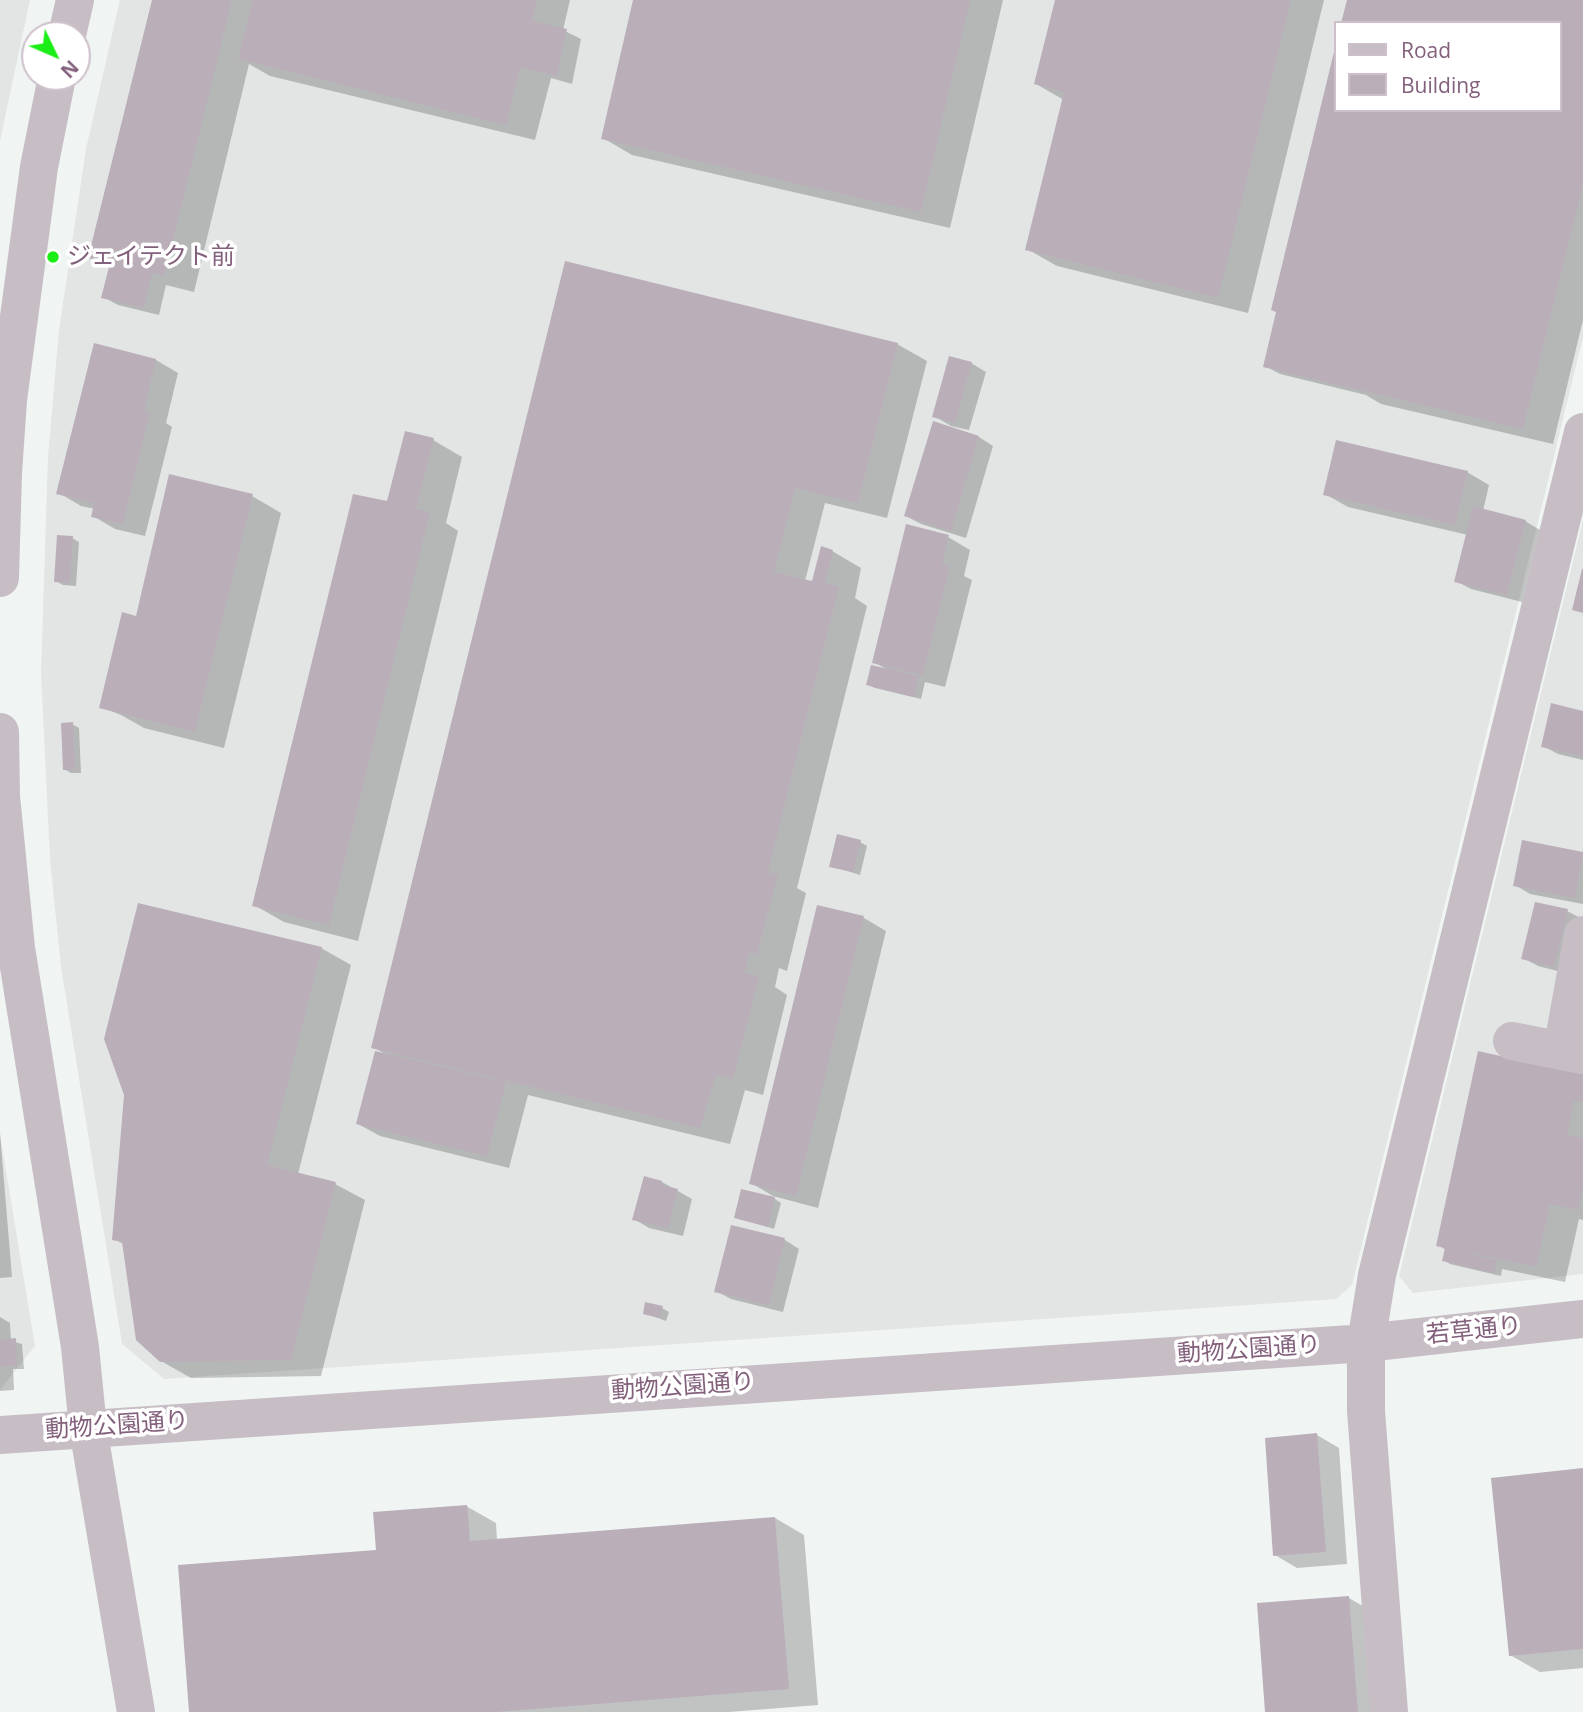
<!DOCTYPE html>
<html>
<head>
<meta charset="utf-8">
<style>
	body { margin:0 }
	#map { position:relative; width:1583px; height:1712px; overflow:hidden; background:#f0f4f3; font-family:"Open Sans",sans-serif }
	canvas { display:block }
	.legend { position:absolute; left:1334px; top:21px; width:228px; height:91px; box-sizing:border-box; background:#fff; border:2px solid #cdc0cb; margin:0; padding:9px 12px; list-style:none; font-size:21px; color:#83617c }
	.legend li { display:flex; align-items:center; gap:14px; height:35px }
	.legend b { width:35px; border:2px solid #cdc0cb }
	.north { position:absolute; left:21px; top:21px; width:70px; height:70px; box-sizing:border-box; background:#fff; border:2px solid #cdc0cb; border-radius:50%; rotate:134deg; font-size:19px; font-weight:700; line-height:28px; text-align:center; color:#83617c }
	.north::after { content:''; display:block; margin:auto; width:24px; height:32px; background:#1bee16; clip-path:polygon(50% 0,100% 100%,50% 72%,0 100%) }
</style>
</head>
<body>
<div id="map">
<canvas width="1583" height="1712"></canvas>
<ul class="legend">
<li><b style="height:9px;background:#c7bec5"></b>Road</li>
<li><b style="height:19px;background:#baafb9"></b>Building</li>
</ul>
<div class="north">N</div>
</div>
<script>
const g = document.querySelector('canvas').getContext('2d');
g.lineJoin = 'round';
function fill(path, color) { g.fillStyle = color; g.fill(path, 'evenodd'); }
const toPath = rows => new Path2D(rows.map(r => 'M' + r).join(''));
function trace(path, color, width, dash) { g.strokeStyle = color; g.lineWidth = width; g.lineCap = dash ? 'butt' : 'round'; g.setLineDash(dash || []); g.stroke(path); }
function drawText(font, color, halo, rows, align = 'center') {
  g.font = font + ' "Open Sans","Noto Sans JP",sans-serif'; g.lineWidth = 7; g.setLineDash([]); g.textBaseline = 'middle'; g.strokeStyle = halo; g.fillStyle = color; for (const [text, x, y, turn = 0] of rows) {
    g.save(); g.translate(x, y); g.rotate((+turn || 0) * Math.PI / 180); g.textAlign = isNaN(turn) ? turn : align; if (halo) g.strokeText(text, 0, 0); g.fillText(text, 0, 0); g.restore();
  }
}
fill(toPath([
	[0,0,30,0,0,141],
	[120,0,1583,0,1583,337,1352,1285,1336,1299,164,1379,122,1344,61,967,50,860,41,672,48,457,59,330,86,149],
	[1336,23,1560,23,1560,110,1336,110],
	[1583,520,1583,1274,1413,1293,1399,1276],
	[0,1134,35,1346,0,1390]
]), '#e3e5e5');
fill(toPath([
	[153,0,570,0,563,30,581,39,572,84,551,78,535,140,270,76,249,64,194,292,166,285,159,315,118,305,103,297,110,268,90,257],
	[635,0,1003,0,950,228,632,155,603,138],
	[1056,0,1324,0,1248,313,1057,266,1027,249,1064,100,1036,84],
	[1349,0,1583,0,1583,320,1553,444,1381,404,1366,395,1280,374,1265,366,1278,312,1273,310,1336,51,1336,110,1560,110,1560,23],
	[897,344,927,361,887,518,825,503,805,581,814,583,832,551,861,568,855,598,867,606,797,888,806,893,787,971,779,968,775,987,787,995,763,1095,745,1090,730,1144,528,1095,509,1168,380,1136,358,1124,385,1054,373,1047],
	[95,346,156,360,178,373,166,423,172,427,145,536,115,529,93,516,95,509,81,506,59,493],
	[971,363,986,372,969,430,951,426,934,416],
	[979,437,993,446,966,538,921,524,906,516],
	[433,440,462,457,446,523,458,531,358,941,284,922,254,905,388,503],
	[1467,472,1489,485,1483,511,1525,521,1540,530,1522,602,1471,589,1456,581,1468,535,1348,507,1325,494],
	[252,496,281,513,224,748,144,728,121,715,101,707,137,618],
	[948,537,970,550,964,576,972,580,945,687,925,682,921,699,875,688,868,685,886,669,874,662],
	[72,538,79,542,76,586,63,585,56,581],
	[1583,712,1583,760,1558,754,1543,746],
	[72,724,79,728,81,773,71,773,64,769],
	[860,842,867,846,860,875,831,866],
	[1523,842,1583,853,1583,904,1530,894,1515,885],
	[819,907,864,918,886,931,818,1208,773,1196,751,1183],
	[1567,911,1582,919,1569,974,1538,966,1523,958],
	[321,948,351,965,298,1174,335,1184,365,1200,321,1376,191,1378,161,1361,125,1245,114,1239],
	[1583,1074,1583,1220,1579,1219,1565,1282,1502,1269,1501,1276,1450,1264,1444,1260,1446,1250,1438,1245],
	[0,1133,12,1277,0,1278],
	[645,1178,662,1182,692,1199,683,1236,649,1228,634,1219],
	[743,1191,775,1199,781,1203,774,1229,736,1217],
	[732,1227,785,1240,799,1249,783,1312,731,1299,716,1291],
	[662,1308,669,1312,666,1321,645,1313],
	[0,1317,10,1323,11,1341,22,1344,24,1369,13,1369,14,1390,0,1391],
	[1317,1435,1339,1448,1347,1564,1297,1568,1275,1555],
	[1583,1470,1583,1668,1540,1672,1510,1655],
	[466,1506,496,1523,497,1541,775,1518,804,1535,818,1705,729,1712,191,1712,378,1551],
	[1349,1598,1378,1615,1386,1712,1267,1712]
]), '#0003');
fill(toPath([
	[152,0,232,0,164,276,152,273,144,308,101,298,110,263,88,258],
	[253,0,537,0,532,21,567,29,557,76,520,67,506,125,238,59],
	[633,0,970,0,921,212,601,139],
	[1055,0,1291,0,1218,298,1025,250,1064,92,1034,84],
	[1347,0,1583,0,1583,184,1523,429,1263,367,1276,312,1271,310,1335,48,1336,110,1560,110,1560,23,1341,23],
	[565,261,898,343,858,503,795,488,774,572,812,581,821,546,833,550,825,583,839,587,768,872,778,874,757,955,749,953,745,973,759,976,733,1079,716,1075,700,1128,371,1048],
	[94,343,156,359,144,411,150,412,123,524,91,517,94,503,56,494],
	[949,356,972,362,955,423,932,417],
	[933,421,979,436,951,531,904,516],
	[405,431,434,438,416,509,430,512,329,925,252,906,353,494,387,501],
	[1336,440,1468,471,1455,525,1323,495],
	[169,474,253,494,195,732,99,708,122,612,136,616],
	[1473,506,1526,520,1507,595,1454,582],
	[906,524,949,535,942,564,950,566,923,675,872,663],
	[57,535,73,536,70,583,54,582],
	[1582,569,1583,569,1583,613,1572,610],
	[871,665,919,676,914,697,866,685],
	[1551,703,1583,711,1583,756,1541,747],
	[73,722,75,770,63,770,61,723],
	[837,834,861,840,853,872,829,867],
	[1522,840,1583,852,1575,898,1513,886],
	[1535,902,1568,909,1554,967,1521,959],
	[138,903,322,947,267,1165,336,1182,291,1360,160,1362,136,1340,122,1242,112,1240,124,1095,104,1039],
	[817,905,864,916,796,1196,749,1184],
	[375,1051,506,1082,487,1156,356,1124],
	[1478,1051,1577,1073,1583,1072,1583,1102,1574,1101,1567,1135,1583,1138,1583,1189,1578,1210,1550,1204,1536,1267,1461,1251,1497,1261,1494,1273,1442,1261,1445,1248,1436,1246],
	[644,1176,662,1181,661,1185,678,1189,668,1228,632,1220],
	[741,1189,775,1197,768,1227,734,1218],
	[731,1225,785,1238,769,1305,714,1292],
	[645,1302,663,1306,659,1318,643,1314],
	[16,1338,17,1365,0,1367,0,1340],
	[1317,1433,1326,1552,1273,1556,1265,1438],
	[1583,1468,1583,1649,1509,1656,1491,1478],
	[467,1505,470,1541,775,1517,789,1689,496,1712,189,1712,178,1565,376,1550,373,1512],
	[1349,1596,1358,1712,1265,1712,1257,1603]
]), '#baafb9');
trace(toPath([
	[67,35,75,0],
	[0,578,3,473,8,400,39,167,57,77],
	[0,732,1,796,16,948,80,1347,88,1428,136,1712],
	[1512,1041,1583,1055],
	[1562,1051,1583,935],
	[0,1435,1366,1343,1583,1319],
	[1389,1712,1366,1411,1366,1343,1377,1275,1583,432]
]), '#c7bec5', 38);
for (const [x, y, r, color] of [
	[53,257,7,"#1bee16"]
]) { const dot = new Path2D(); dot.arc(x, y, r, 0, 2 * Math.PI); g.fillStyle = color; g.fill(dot); trace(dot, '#fff', 2.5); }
drawText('24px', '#83617c', '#fff', [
	["ジェイテクト前",67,257]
], 'left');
drawText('24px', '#83617c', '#fff', [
	["若草通り",1474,1331,-6],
	["動物公園通り",1249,1350,-4],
	["動物公園通り",683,1387,-4],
	["動物公園通り",117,1426,-4]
]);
</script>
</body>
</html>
